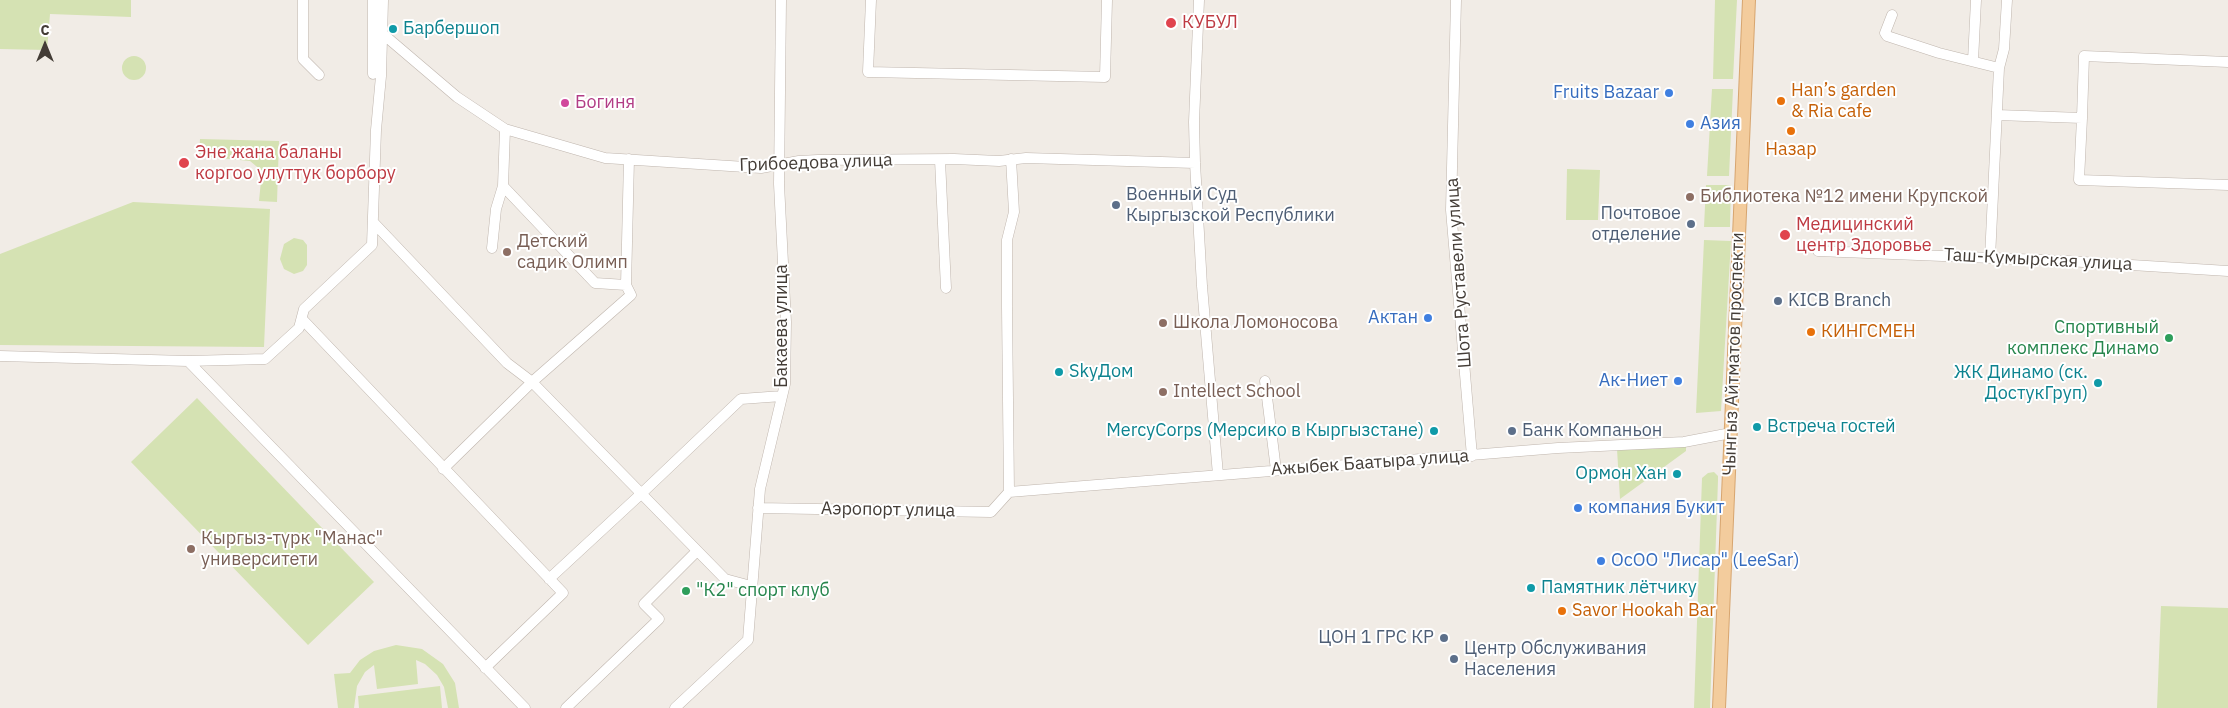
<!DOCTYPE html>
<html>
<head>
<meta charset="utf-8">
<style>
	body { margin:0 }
	#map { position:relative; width:2228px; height:708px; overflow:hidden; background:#f1ece6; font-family:"IBM Plex Sans",sans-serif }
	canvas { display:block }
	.north { position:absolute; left:20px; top:20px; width:50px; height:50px; -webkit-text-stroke:4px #fff; paint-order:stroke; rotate:0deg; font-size:14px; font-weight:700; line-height:20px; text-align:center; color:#433c36 }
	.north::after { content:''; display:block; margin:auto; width:18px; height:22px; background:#433c36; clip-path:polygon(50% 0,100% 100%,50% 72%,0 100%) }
</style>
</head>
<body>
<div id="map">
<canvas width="2228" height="708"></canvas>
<div class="north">С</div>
</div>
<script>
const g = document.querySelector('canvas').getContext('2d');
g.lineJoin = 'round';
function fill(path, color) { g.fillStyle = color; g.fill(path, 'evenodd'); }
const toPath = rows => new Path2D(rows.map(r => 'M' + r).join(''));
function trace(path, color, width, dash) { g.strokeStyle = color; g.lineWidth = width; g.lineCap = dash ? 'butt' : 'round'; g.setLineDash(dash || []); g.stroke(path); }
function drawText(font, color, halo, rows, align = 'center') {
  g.font = font + ' "IBM Plex Sans",sans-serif'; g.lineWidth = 4; g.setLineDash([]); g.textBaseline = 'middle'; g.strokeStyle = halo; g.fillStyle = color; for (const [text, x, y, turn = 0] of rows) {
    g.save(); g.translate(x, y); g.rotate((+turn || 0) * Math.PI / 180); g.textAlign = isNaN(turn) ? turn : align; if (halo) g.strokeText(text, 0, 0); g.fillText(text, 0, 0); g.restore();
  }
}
fill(toPath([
	[0,0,131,0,131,17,50,14,47,50,0,49],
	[1715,0,1737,0,1733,79,1713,79],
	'122 68a12 12 0 1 1 24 0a12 12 0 1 1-24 0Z',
	[1712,89,1733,89,1729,176,1707,176],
	[200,139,279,141,277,202,259,201,262,171,250,161,199,156],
	[1567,169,1600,170,1598,220,1566,220],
	[1706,185,1731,185,1730,227,1704,227],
	[133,202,270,209,264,347,0,345,0,254],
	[294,238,303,240,307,245,307,265,303,271,294,274,284,269,280,259,284,244],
	[1704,240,1731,241,1721,411,1696,413],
	[197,398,374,582,308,645,131,462],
	[1686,445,1686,451,1620,499,1617,449],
	[1714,472,1718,476,1718,480,1710,708,1694,708,1702,478,1708,473],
	[2161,606,2228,608,2228,708,2157,708],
	[396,645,422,649,443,664,455,683,459,708,448,708,444,687,437,675,425,664,416,660,418,684,377,689,374,665,365,672,357,686,354,708,338,708,334,674,350,673,360,660,374,651],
	[440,686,442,708,359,708,358,696]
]), '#d5e2b3');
const minor = toPath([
	[303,0,303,59,319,75],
	[373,0,373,74],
	[871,0,868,72,1105,77,1107,0],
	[1199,0,1194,122,1195,163,1202,286,1218,475],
	[1456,0,1451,210,1472,456],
	[1892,15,1885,33,1887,36,1939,53,1999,68],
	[383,34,457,97,505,129,605,158,761,168,799,161,818,160,954,159,999,161,1026,158,1195,163],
	[1973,61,1976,0],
	[1997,115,2082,118,2079,180,2228,185],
	[2082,118,2084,56,2228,62],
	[505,129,503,186,595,283,626,285],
	[940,160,946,288],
	[373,222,507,363,532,382,725,579,751,586],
	[492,248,496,209,503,186],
	[1818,251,2067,261,2228,271],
	[1990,258,1999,68,2004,49,2007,0],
	[302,319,563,593,485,668],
	[0,356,188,361,265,359,299,328,304,309,372,245,376,130,381,76,383,0],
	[188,361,525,708],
	[1265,381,1276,470],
	[443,469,532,382,631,295,626,285,629,159],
	[1009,492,1558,448,1684,442,1731,433],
	[1009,492,1007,307,1007,240,1014,212,1011,159],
	[758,508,991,512,1009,492],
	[549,579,642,493,741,399,782,396],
	[566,708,659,619,644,604,697,551],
	[675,708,748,640,760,489,785,384,786,322,779,184,781,0]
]);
const major = toPath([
	[1719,708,1749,0]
]);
trace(minor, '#bfb5ad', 11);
trace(major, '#d7a56f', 14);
trace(minor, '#fff', 10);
trace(major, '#f3cc9d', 12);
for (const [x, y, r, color] of [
	[1171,23,6,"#e0444e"],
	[393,29,5,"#0f9aa8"],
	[1669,93,5,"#3f7fe0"],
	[1781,101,5,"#e8710a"],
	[565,103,5,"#d1479c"],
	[1690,124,5,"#3f7fe0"],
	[1791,131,5,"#e8710a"],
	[184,163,6,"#e0444e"],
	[1690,197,5,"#8d6e63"],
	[1116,205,5,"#5c6f8a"],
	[1691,224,5,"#5c6f8a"],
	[1785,235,6,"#e0444e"],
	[507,252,5,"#8d6e63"],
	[1778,301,5,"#5c6f8a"],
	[1428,318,5,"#3f7fe0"],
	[1163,323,5,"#8d6e63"],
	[1811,332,5,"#e8710a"],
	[2169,338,5,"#2e9e5b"],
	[1059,372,5,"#0f9aa8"],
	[1678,381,5,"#3f7fe0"],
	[2098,383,5,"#0f9aa8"],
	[1163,392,5,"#8d6e63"],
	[1757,427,5,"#0f9aa8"],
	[1434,431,5,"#0f9aa8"],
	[1512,431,5,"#5c6f8a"],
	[1677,474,5,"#0f9aa8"],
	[1578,508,5,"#3f7fe0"],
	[191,549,5,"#8d6e63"],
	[1601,561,5,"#3f7fe0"],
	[1531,588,5,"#0f9aa8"],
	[686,591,5,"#2e9e5b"],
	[1562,611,5,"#e8710a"],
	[1444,638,5,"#5c6f8a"],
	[1454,659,5,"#5c6f8a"]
]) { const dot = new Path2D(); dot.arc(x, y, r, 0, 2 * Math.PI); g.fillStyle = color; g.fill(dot); trace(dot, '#fff', 2); }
drawText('18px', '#be3a42', '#fff', [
	["КУБУЛ",1182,23],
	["Эне жана баланы",195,153],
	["коргоо улуттук борбору",195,174],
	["Медицинский",1796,225],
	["центр Здоровье",1796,246]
], 'left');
drawText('18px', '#0d838f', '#fff', [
	["Барбершоп",403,29],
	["SkyДом",1069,372],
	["ЖК Динамо (ск.",2088,373,"right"],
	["ДостукГруп)",2088,394,"right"],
	["Встреча гостей",1767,427],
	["MercyCorps (Мерсико в Кыргызстане)",1424,431,"right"],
	["Ормон Хан",1667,474,"right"],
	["Памятник лётчику",1541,588]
], 'left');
drawText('18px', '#c56008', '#fff', [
	["Han’s garden",1791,91],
	["& Ria cafe",1791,112],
	["Назар",1791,150,"center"],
	["КИНГСМЕН",1821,332],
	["Savor Hookah Bar",1572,611]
], 'left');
drawText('18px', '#366cbe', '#fff', [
	["Fruits Bazaar",1659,93],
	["Азия",1700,124,"left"],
	["Актан",1418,318],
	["Ак-Ниет",1668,381],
	["компания Букит",1588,508,"left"],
	["ОсОО \"Лисар\" (LeeSar)",1611,561,"left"]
], 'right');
drawText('18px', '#b23c85', '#fff', [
	["Богиня",575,103]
], 'left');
drawText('18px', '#433c36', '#fff', [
	["Грибоедова улица",816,163,-2],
	["Таш-Кумырская улица",2038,260,3],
	["Шота Руставели улица",1459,273,-94],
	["Бакаева улица",782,326,-90],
	["Чынгыз Айтматов проспекти",1734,354,-88],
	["Ажыбек Баатыра улица",1370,463,-4],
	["Аэропорт улица",888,510,1]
]);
drawText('18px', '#4e5e75', '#fff', [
	["Военный Суд",1126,195],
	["Кыргызской Республики",1126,216],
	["Почтовое",1681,214,"right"],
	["отделение",1681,235,"right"],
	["KICB Branch",1788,301],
	["Банк Компаньон",1522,431],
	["ЦОН 1 ГРС КР",1434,638,"right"],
	["Центр Обслуживания",1464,649],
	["Населения",1464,670]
], 'left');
drawText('18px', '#785e54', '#fff', [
	["Библиотека №12 имени Крупской",1700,197],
	["Детский",517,242],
	["садик Олимп",517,263],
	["Школа Ломоносова",1173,323],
	["Intellect School",1173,392],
	["Кыргыз-түрк \"Манас\"",201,539],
	["университети",201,560]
], 'left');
drawText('18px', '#27864d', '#fff', [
	["Спортивный",2159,328],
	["комплекс Динамо",2159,349],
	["\"К2\" спорт клуб",696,591,"left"]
], 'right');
</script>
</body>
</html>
